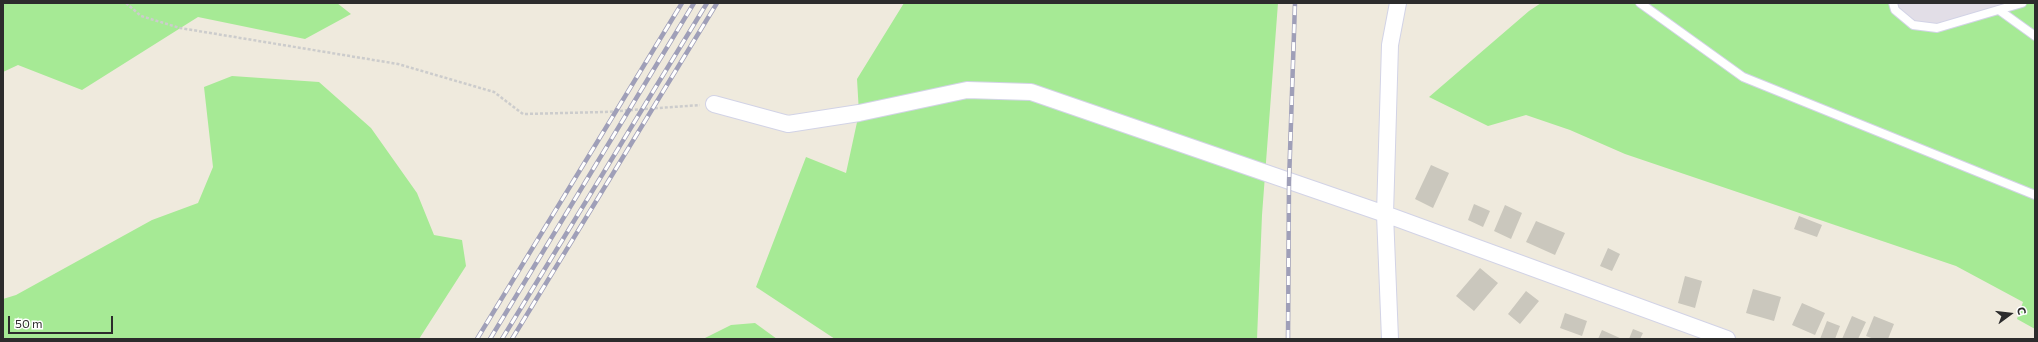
<!DOCTYPE html>
<html>
<head>
<meta charset="utf-8">
<style>
	body { margin:0 }
	#map { position:relative; width:2038px; height:342px; overflow:hidden; background:#efeadd; font-family:Commissioner,sans-serif }
	canvas { display:block }
	.frame { position:absolute; inset:0; border:4px solid #2c2c2c; pointer-events:none }
	.north { position:absolute; left:1990px; top:294px; width:40px; height:40px; -webkit-text-stroke:3px #fff; paint-order:stroke; rotate:75deg; font-size:11px; font-weight:700; line-height:16px; text-align:center; color:#2c2c2c }
	.north::after { content:''; display:block; margin:auto; width:14px; height:18px; background:#2c2c2c; clip-path:polygon(50% 0,100% 100%,50% 72%,0 100%) }
	.scale { position:absolute; left:8px; top:316px; width:105px; height:18px; box-sizing:border-box; border:2px solid #2c2c2c; border-top:0; padding-left:5px; font-size:12px; line-height:14px; white-space:nowrap; color:#2c2c2c; -webkit-text-stroke:3px #fff; paint-order:stroke }
</style>
</head>
<body>
<div id="map">
<canvas width="2038" height="342"></canvas>
<div class="frame"></div>
<div class="north">С</div>
<div class="scale">50 m</div>
</div>
<script>
const g = document.querySelector('canvas').getContext('2d');
g.lineJoin = 'round';
function fill(path, color) { g.fillStyle = color; g.fill(path, 'evenodd'); }
const toPath = rows => new Path2D(rows.map(r => 'M' + r).join(''));
function trace(path, color, width, dash) { g.strokeStyle = color; g.lineWidth = width; g.lineCap = dash ? 'butt' : 'round'; g.setLineDash(dash || []); g.stroke(path); }
fill(toPath([
	[1893,3,2022,3,1937,28,1913,25]
]), '#e2dee7');
fill(toPath([
	[3,3,337,3,351,14,305,39,198,17,82,90,18,65,3,72],
	[904,3,1278,3,1262,215,1257,339,835,339,756,287,806,157,846,173,859,113,857,79],
	[1541,3,1893,3,1913,25,1937,28,2022,3,2035,3,2035,329,2017,319,2023,302,1956,266,1625,154,1570,130,1526,115,1488,126,1429,97,1529,11],
	[232,76,319,82,371,128,417,193,434,235,462,240,466,266,419,339,3,339,3,299,16,295,152,220,198,203,213,167,204,87],
	[755,323,777,339,703,339,731,325]
]), '#a6ea95');
fill(toPath([
	[1431,165,1449,173,1433,208,1415,199],
	[1474,204,1490,211,1483,227,1468,220],
	[1505,205,1522,213,1511,239,1494,231],
	[1799,216,1822,225,1817,237,1794,229],
	[1536,221,1565,233,1555,255,1526,242],
	[1608,248,1620,254,1612,271,1600,266],
	[1480,268,1498,283,1474,311,1456,296],
	[1685,276,1702,281,1695,308,1678,303],
	[1753,289,1781,297,1774,321,1746,313],
	[1526,291,1539,301,1520,324,1508,314],
	[1802,303,1825,313,1815,335,1792,325],
	[1565,313,1587,321,1582,336,1560,328],
	[1852,316,1866,322,1858,339,1842,339],
	[1874,316,1894,324,1888,339,1874,339,1866,336],
	[1827,321,1840,326,1835,339,1820,339],
	[1633,329,1643,333,1640,339,1629,339],
	[1602,330,1622,339,1598,339]
]), '#cac7bd');
const service = toPath([
	[1640,3,1743,77,2035,195],
	[1893,3,1895,10,1913,25,1937,28,2022,3],
	[1999,10,2035,36]
]);
const minor = toPath([
	[714,104,788,124,859,113,967,90,1031,92,1385,214,1727,339],
	[1390,339,1385,214,1390,45,1398,3]
]);
trace(service, '#d2d3e6', 10);
trace(minor, '#d2d3e6', 18);
trace(toPath([
	[126,3,141,16,180,28,398,64,494,92,523,114,605,112,700,105]
]), '#ccc', 2.5, [3, 2]);
trace(service, '#fff', 8);
trace(minor, '#fff', 16);
const rail = toPath([
	[477,339,682,3],
	[490,339,694,3],
	[502,339,707,3],
	[512,339,717,3],
	[1288,339,1289,182,1295,3]
]);
trace(rail, '#9f9fb8', 4.5);
trace(rail, '#fff', 3, [9]);
</script>
</body>
</html>
